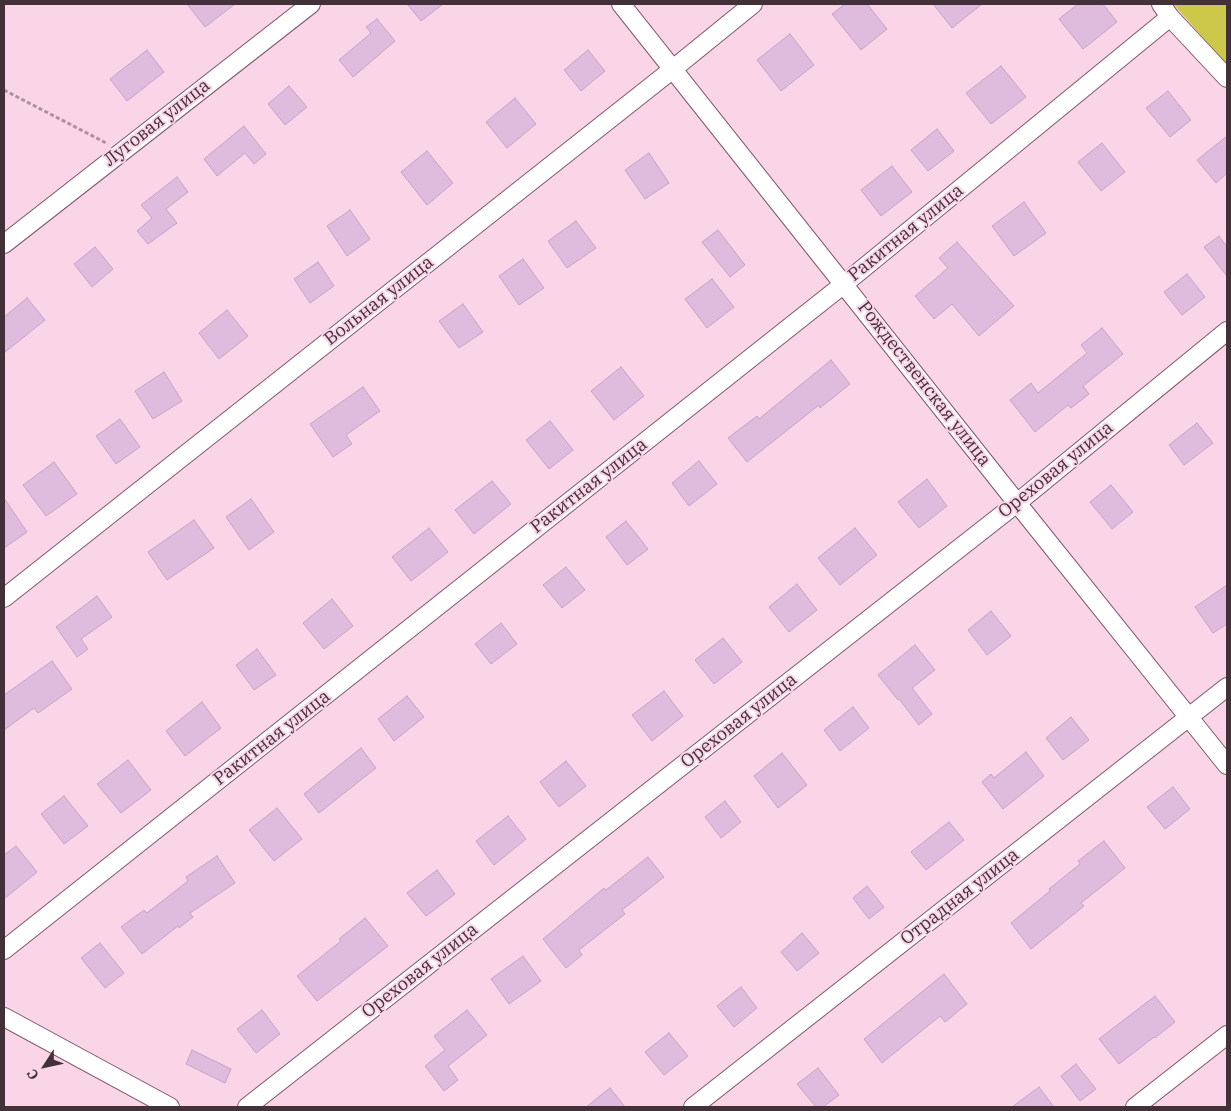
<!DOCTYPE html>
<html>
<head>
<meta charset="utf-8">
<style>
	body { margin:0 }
	#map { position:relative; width:1231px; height:1111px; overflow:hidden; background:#fad5e7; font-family:"IBM Plex Serif",serif }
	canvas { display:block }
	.frame { position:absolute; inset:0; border:5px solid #43313a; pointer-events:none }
	.north { position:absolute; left:20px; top:1041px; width:50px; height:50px; -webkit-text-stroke:4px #fad5e7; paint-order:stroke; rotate:235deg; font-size:14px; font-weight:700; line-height:20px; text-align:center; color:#43313a }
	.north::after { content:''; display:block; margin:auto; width:18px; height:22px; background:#43313a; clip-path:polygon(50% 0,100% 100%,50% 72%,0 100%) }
</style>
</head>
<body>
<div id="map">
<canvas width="1231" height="1111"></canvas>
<div class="frame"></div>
<div class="north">С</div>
</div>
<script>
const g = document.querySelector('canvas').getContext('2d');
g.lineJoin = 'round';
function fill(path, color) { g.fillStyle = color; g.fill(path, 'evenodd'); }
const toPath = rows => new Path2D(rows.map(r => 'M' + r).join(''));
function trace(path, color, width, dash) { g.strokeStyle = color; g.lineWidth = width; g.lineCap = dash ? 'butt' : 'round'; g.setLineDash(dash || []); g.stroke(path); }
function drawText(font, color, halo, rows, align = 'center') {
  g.font = font + ' "IBM Plex Serif",serif'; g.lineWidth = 4; g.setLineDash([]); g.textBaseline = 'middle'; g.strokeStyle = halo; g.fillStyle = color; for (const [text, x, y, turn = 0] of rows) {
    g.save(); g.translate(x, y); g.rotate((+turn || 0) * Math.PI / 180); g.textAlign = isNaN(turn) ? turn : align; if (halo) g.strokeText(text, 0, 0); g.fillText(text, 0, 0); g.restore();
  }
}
fill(toPath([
	[1174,4,1227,4,1227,65,1177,8]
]), '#ccc849');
const building = toPath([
	[187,4,235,4,205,27,187,4],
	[407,4,443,4,421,21,407,4],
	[845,4,867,4,887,29,861,50,832,14,845,4],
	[933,4,982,4,952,28,933,4],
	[1078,4,1103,4,1117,22,1083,49,1059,19,1078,4],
	[377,19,395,41,353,77,339,60,371,33,366,27,377,19],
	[790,34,814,65,781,91,757,60,790,34],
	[147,50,164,72,127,101,110,79,147,50],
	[588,50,605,71,581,91,564,70,588,50],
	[1001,66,1026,97,991,124,966,93,1001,66],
	[289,86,307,107,285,125,268,104,289,86],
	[1168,91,1191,120,1170,137,1146,108,1168,91],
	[515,98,536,124,507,148,486,122,515,98],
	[244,126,266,154,254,164,245,153,217,176,204,159,244,126],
	[937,129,954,151,928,171,911,150,937,129],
	[1227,136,1227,173,1216,183,1197,160,1227,136],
	[1102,143,1125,172,1101,191,1078,162,1102,143],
	[427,151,453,183,427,205,401,172,427,151],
	[649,153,669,183,645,199,625,170,649,153],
	[892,166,912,192,881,216,861,190,892,166],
	[177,177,188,192,166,209,177,223,148,244,137,231,152,218,141,205,177,177],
	[1024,202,1046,233,1014,256,992,226,1024,202],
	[350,210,370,239,347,256,327,226,350,210],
	[576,221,596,248,567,268,548,241,576,221],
	[718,230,745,265,730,277,702,242,718,230],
	[1219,236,1227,247,1227,276,1204,247,1219,236],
	[957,242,1014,306,979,336,952,304,934,319,915,296,948,268,939,258,957,242],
	[95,247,113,269,92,287,74,264,95,247],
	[523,259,544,288,519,305,499,276,523,259],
	[318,262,334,286,310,303,294,279,318,262],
	[1187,274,1205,297,1182,315,1164,292,1187,274],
	[712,279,734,307,707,328,685,299,712,279],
	[27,298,45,320,4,353,4,317,27,298],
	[463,304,483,332,459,348,439,321,463,304],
	[227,310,248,336,219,359,199,333,227,310],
	[1102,328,1123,354,1083,386,1089,394,1071,408,1068,405,1035,432,1010,400,1031,383,1038,393,1087,353,1081,345,1102,328],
	[831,360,850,384,820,408,819,405,747,462,728,438,757,416,759,419,831,360],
	[621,367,644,396,614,420,591,391,621,367],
	[164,372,182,401,153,419,135,391,164,372],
	[363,387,380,411,346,435,352,444,333,457,310,424,363,387],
	[120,419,140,447,116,464,96,436,120,419],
	[550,421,573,450,549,469,526,440,550,421],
	[1197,423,1213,443,1184,465,1169,445,1197,423],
	[699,461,717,484,689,506,672,483,699,461],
	[54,462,77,494,46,516,23,485,54,462],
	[927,479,947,506,919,528,898,502,927,479],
	[492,481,511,504,474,534,455,510,492,481],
	[1111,485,1133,512,1112,529,1090,502,1111,485],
	[4,498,27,532,4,548,4,498],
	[251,499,274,532,249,550,226,517,251,499],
	[194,520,214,548,167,580,148,552,194,520],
	[626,521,648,549,627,565,606,537,626,521],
	[429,528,448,552,411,581,392,557,429,528],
	[855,528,877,555,840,585,818,558,855,528],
	[566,567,585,590,562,608,543,585,566,567],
	[797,584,817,610,789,632,769,607,797,584],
	[1227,585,1227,624,1213,633,1195,607,1227,585],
	[97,596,112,617,81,639,88,649,77,657,56,627,97,596],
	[332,599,353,626,324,649,303,623,332,599],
	[991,611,1011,636,987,655,968,630,991,611],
	[501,623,517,644,491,664,475,644,501,623],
	[723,638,742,662,714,684,695,660,723,638],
	[915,645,935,670,912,688,932,714,919,725,899,699,898,700,878,675,915,645],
	[257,649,276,675,254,690,236,665,257,649],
	[52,661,72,689,38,713,34,708,4,730,4,695,52,661],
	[664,691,683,716,652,741,632,715,664,691],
	[407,696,424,717,394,741,378,719,407,696],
	[202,702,221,728,185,756,166,731,202,702],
	[853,707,869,728,840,751,824,730,853,707],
	[1071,717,1089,740,1063,760,1046,738,1071,717],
	[361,748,376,768,319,813,304,794,361,748],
	[1026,752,1044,776,1003,809,982,782,991,774,994,778,1026,752],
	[782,753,807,785,778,808,754,776,782,753],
	[128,760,151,790,121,813,97,784,128,760],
	[566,761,586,786,559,807,540,782,566,761],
	[1173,787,1190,809,1165,829,1147,807,1173,787],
	[64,796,88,826,64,844,41,814,64,796],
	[725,801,741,822,721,838,705,817,725,801],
	[277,808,302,839,274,861,249,830,277,808],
	[508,816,526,839,494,865,476,841,508,816],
	[949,822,964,840,926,870,911,852,949,822],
	[1104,841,1125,868,1081,903,1084,906,1031,949,1011,923,1050,891,1049,889,1080,864,1078,861,1104,841],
	[16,846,37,872,4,899,4,855,16,846],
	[217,856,235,883,190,913,193,917,179,928,178,926,142,954,121,927,144,910,147,913,188,881,186,877,217,856],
	[648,857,664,877,622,910,625,914,579,950,582,955,566,968,543,939,604,888,606,890,648,857],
	[437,870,455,894,426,916,407,893,437,870],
	[867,886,884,907,869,919,853,898,867,886],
	[365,918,388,946,317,1001,297,976,341,941,339,939,365,918],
	[802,933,819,953,797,971,781,952,802,933],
	[100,943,124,973,105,988,81,958,100,943],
	[523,956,541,981,509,1004,491,979,523,956],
	[944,974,967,1004,945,1022,940,1016,882,1063,864,1039,944,974],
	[741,987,757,1008,734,1027,717,1006,741,987],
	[1155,996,1175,1022,1155,1038,1154,1037,1119,1064,1099,1039,1155,996],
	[262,1010,280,1034,256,1053,237,1029,262,1010],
	[467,1010,487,1035,448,1066,458,1080,444,1091,425,1066,445,1050,434,1036,467,1010],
	[669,1033,688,1056,664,1075,645,1052,669,1033],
	[192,1050,231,1069,225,1083,186,1064,192,1050],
	[1076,1064,1096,1089,1080,1101,1061,1076,1076,1064],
	[818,1068,839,1095,823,1107,816,1107,797,1084,818,1068],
	[1039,1087,1054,1107,1012,1107,1039,1087],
	[610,1088,625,1107,586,1107,610,1088]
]);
fill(building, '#dfbcdd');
trace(building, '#c5a3c4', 1);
const minor = toPath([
	[621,4,1017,503,1227,765],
	[1161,4,1170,17,1227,78],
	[4,244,311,4],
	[4,598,673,69,753,4],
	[4,950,844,284,1170,17],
	[4,1017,170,1107],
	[247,1107,1017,503,1227,331],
	[693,1107,1227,687],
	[1135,1107,1227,1035]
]);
trace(minor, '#7f586b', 20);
trace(toPath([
	[4,90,108,144]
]), '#ae919f', 3, [4, 2.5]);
trace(minor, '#fff', 18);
drawText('18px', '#43313a', '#fad5e7', [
	["Луговая улица",157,123,-38],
	["Ракитная улица",906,233,-39],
	["Вольная улица",379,301,-38],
	["Рождественская улица",924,384,52],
	["Ореховая улица",1056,470,-39],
	["Ракитная улица",589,486,-38],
	["Ореховая улица",739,721,-38],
	["Ракитная улица",272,738,-38],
	["Отрадная улица",960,897,-38],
	["Ореховая улица",420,971,-38]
]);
</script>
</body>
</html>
